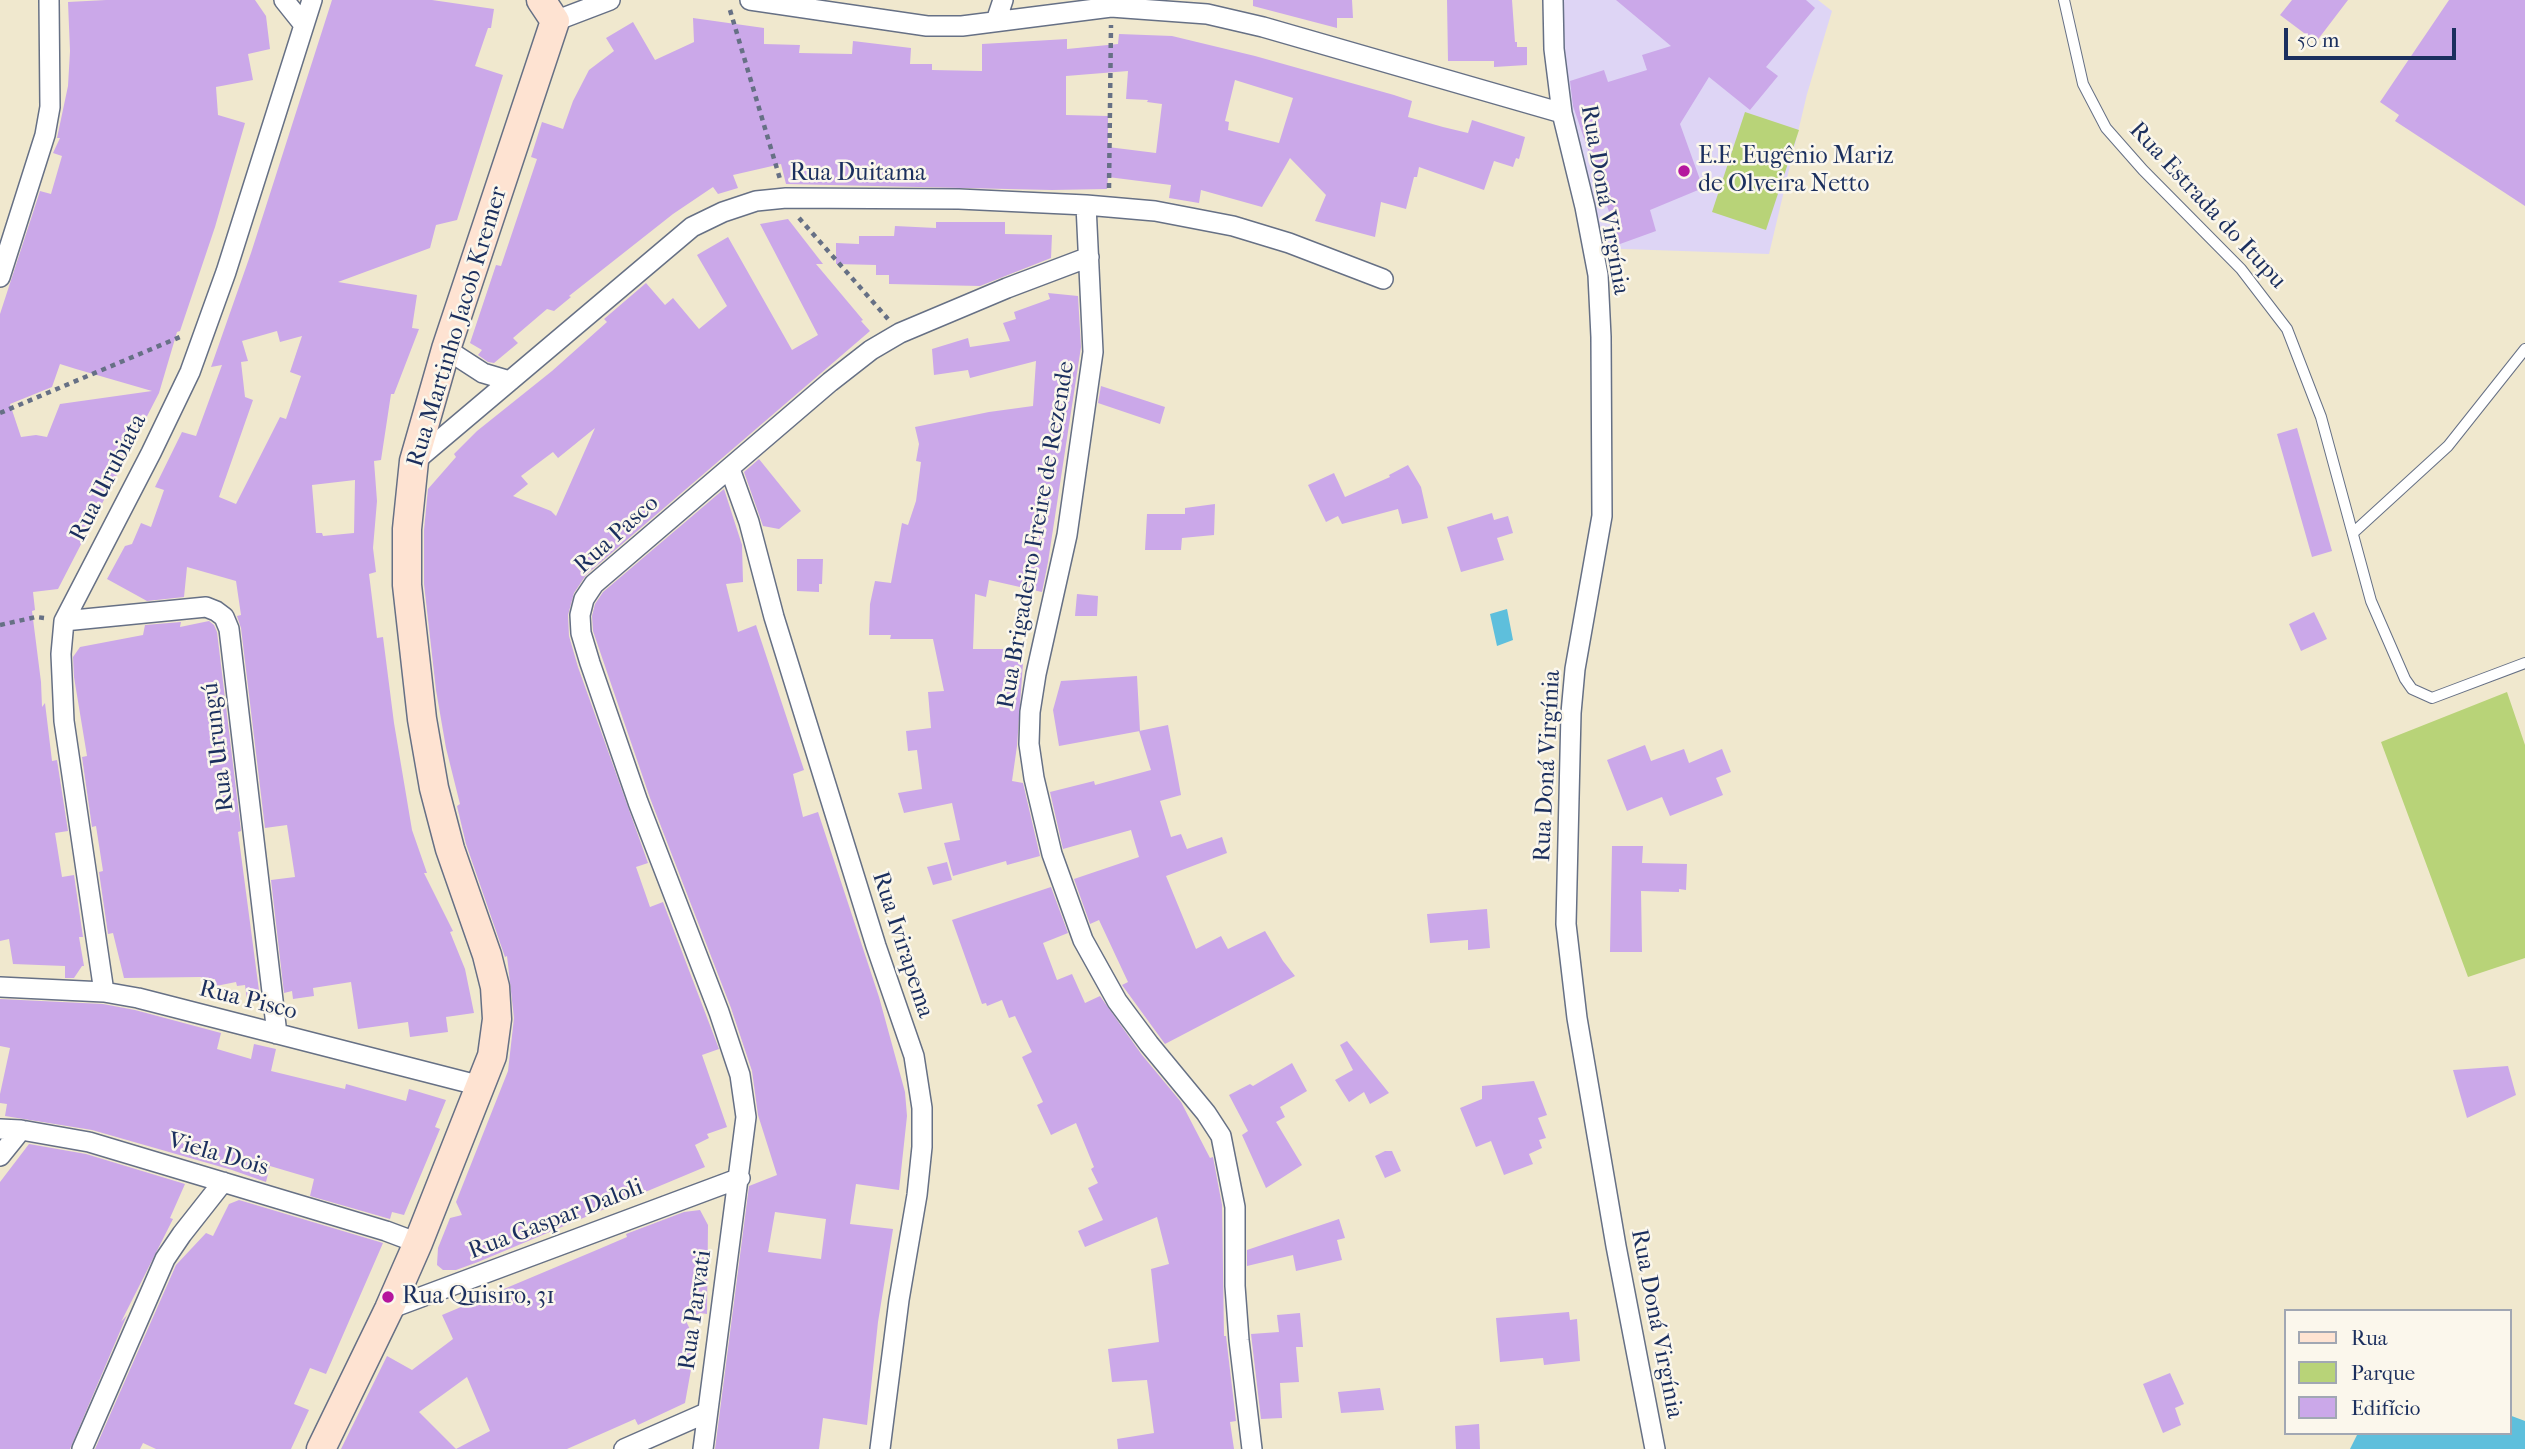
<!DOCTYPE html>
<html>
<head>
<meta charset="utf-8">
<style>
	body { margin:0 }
	#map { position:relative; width:2525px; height:1449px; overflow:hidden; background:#f0e8ce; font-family:"IM FELL French Canon",serif }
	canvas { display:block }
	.legend { position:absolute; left:2284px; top:1309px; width:228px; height:126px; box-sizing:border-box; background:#fbf7ec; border:2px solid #a1a7b3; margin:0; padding:9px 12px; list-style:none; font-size:21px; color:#1b2f5e }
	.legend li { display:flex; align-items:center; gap:14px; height:35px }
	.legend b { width:35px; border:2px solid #a1a7b3 }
	.scale { position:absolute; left:2284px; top:28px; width:172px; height:32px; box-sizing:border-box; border:4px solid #1b2f5e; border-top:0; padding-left:9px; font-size:21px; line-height:24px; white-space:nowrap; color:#1b2f5e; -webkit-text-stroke:5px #fbf7ec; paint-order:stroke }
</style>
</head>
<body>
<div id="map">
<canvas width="2525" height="1449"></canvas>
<ul class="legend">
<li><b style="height:9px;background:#fee3d2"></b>Rua</li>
<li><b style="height:19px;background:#b8d378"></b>Parque</li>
<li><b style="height:19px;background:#cba8e9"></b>Edifício</li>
</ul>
<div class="scale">50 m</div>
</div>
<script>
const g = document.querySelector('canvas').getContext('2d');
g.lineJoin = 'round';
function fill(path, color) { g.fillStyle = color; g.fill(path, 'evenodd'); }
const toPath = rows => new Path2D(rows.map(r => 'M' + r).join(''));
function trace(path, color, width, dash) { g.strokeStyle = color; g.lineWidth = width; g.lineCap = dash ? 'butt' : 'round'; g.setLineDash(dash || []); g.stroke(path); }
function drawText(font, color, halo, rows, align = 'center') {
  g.font = font + ' "IM FELL French Canon",serif'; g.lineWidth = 5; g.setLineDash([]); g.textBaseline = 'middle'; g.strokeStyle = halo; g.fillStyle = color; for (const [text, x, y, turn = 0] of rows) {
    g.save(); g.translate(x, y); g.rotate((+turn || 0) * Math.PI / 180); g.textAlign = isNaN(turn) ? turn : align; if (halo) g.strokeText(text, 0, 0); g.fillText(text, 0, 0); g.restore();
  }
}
fill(toPath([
	[1557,0,1818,0,1832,11,1807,94,1769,254,1595,248,1559,61]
]), '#ded5f5');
fill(toPath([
	[1745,112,1799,130,1766,230,1712,212],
	[2507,692,2525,745,2525,958,2468,977,2381,742]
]), '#b8d378');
fill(toPath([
	[1507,609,1513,640,1497,646,1490,614],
	[2509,1415,2525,1421,2525,1449,2350,1449,2358,1433,2509,1433]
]), '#5ebfdc');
fill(toPath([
	[106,0,255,0,266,16,270,49,248,54,253,80,216,87,218,115,245,123,215,227,180,331,177,332,159,393,58,589,33,592,35,610,32,611,41,682,42,707,45,703,52,761,57,760,68,831,55,833,62,877,74,875,83,937,79,937,84,966,82,966,74,978,65,978,65,966,13,964,9,939,0,941,0,314,40,191,51,194,62,156,53,153,60,138,57,138,68,86,70,51,68,2],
	[60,364,76,369,152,391,60,404,47,437,36,435,21,437,10,404,52,387],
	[332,0,432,0,494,9,491,28,488,28,475,66,503,75,457,220,436,225,430,248,338,282,417,295,412,328,419,329,394,394,391,394,381,460,374,461,377,501,373,548,376,572,369,574,377,638,383,637,394,723,412,830,427,873,424,873,453,931,450,932,465,969,474,1013,446,1017,448,1032,410,1037,408,1022,358,1029,351,982,313,988,314,996,293,999,292,991,284,993,271,880,295,877,287,825,265,828,241,628,237,616,241,615,236,581,187,567,184,597,147,601,107,579,125,546,132,544,141,523,151,527,164,490,155,487,182,432,196,436,222,365,211,367,251,253],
	[277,331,280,342,302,336,290,372,301,376,286,419,280,417,236,504,219,497,253,400,245,397,241,362,248,361,242,341],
	[355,480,354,533,323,536,322,533,316,533,312,485],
	[1253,0,1352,0,1353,18,1337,18,1337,28,1253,6],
	[1447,0,1512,0,1515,42,1517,42,1517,47,1527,47,1527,65,1494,67,1494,61,1448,61],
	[1616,0,1806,0,1815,8,1766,67,1778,76,1750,110,1709,77,1680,124,1703,188,1650,210,1656,231,1620,244,1573,106,1570,81,1604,70,1608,82,1647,70,1642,55,1671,46],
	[2292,0,2348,0,2316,42,2280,15],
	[2449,0,2525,0,2525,206,2395,121,2399,115,2380,102],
	[693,18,764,28,764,44,800,45,799,53,852,54,853,41,911,48,910,64,932,64,932,70,982,71,982,44,1067,39,1067,49,1118,44,1119,34,1172,36,1255,56,1394,95,1412,101,1408,117,1443,127,1468,133,1472,120,1525,137,1519,159,1516,158,1513,167,1494,161,1484,190,1419,167,1417,177,1414,177,1406,209,1381,202,1375,237,1315,221,1326,195,1290,158,1262,207,1201,190,1199,203,1169,198,1171,185,1108,177,1107,189,1052,190,786,184,781,164,733,175,738,188,718,194,713,187,673,214,569,296,571,297,554,311,547,309,513,338,518,343,494,363,488,362,478,355,482,350,470,343,496,265,501,266,537,159,531,157,542,122,563,129,573,101,589,70,614,51,606,38,633,22,655,60,694,42],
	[1128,71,1126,99,1148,100,1147,102,1162,104,1156,153,1108,147,1108,116,1066,115,1066,76],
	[1235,80,1293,98,1279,143,1228,130,1229,122,1225,121],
	[788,219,823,264,816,264,863,320,861,321,870,331,586,575,574,593,568,615,569,636,578,667,648,863,636,867,650,907,663,902,719,1049,702,1055,727,1127,707,1134,709,1138,695,1145,705,1167,478,1262,456,1270,443,1270,437,1265,438,1248,450,1218,462,1215,456,1202,508,1071,514,1018,507,956,505,957,466,844,457,806,460,804,446,748,436,690,424,584,424,530,428,489,456,457,454,454,477,431,552,371,607,322,604,319,646,283,665,305,673,298,699,329,727,306,697,255,728,237,792,350,818,335,760,224],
	[595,428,556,516,551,511,513,496,528,484,521,476,553,452,558,458],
	[936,222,1005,222,1005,234,1052,235,1051,258,980,286,889,284,889,275,876,275,876,265,836,264,836,243,859,244,859,236,894,236,895,226,936,228],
	[1048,293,1078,296,1081,347,1048,562,1042,592,989,580,986,597,975,594,973,649,1024,649,1017,746,1012,781,1023,783,1040,856,1007,865,1006,861,953,876,944,843,960,840,952,803,904,813,898,793,922,789,917,750,908,751,906,731,931,728,928,692,944,691,933,639,890,639,891,635,869,635,870,604,875,581,891,583,902,523,908,525,916,501,921,462,916,461,919,444,915,427,989,412,1033,406,1036,361,970,378,968,370,934,375,932,349,968,338,970,347,1010,341,1003,323,1016,319,1014,312,1050,299],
	[1101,386,1165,407,1160,424,1098,403],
	[2297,428,2332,551,2312,557,2277,434],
	[759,459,801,511,779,529,763,526,744,472],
	[1408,465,1421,487,1428,518,1402,524,1398,509,1342,524,1338,516,1326,522,1308,485,1334,473,1345,497,1390,477,1389,475],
	[724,489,742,545,743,582,726,584,738,632,756,625,804,770,793,774,803,817,818,812,879,997,905,1092,907,1116,899,1190,856,1184,850,1224,893,1229,878,1322,867,1425,823,1418,819,1449,715,1449,749,1186,777,1175,758,1115,752,1071,731,1008,650,798,593,631,592,616,595,604,603,592],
	[775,1212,826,1219,821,1259,768,1252],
	[1215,504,1214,535,1182,538,1181,550,1145,550,1147,514,1185,514,1185,508],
	[1492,513,1494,520,1508,516,1513,533,1497,538,1504,560,1461,572,1447,527],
	[797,559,823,559,822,584,819,584,819,592,797,591],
	[1077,594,1098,596,1097,616,1075,616],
	[2314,612,2327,639,2301,651,2289,624],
	[209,621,214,625,217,632,241,831,238,832,260,998,247,1000,245,985,237,986,236,982,216,986,215,979,202,981,201,977,124,978,113,933,108,934,99,872,103,871,96,826,92,827,82,757,87,756,74,677,73,657,80,647,143,635,145,625,181,622,180,627],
	[1137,676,1140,731,1059,746,1053,710,1061,681],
	[1168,725,1181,795,1160,801,1171,837,1181,834,1187,849,1222,837,1227,853,1166,876,1196,949,1221,936,1228,949,1265,931,1283,961,1295,976,1165,1044,1122,985,1128,982,1099,920,1090,924,1074,879,1139,857,1131,830,1063,849,1050,792,1094,781,1095,785,1151,770,1139,731],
	[1645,745,1651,761,1684,749,1689,763,1722,749,1731,772,1716,778,1723,795,1670,816,1662,797,1627,811,1607,760],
	[1612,846,1643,846,1642,863,1687,864,1686,890,1679,889,1679,892,1641,891,1642,952,1610,952],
	[947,862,952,880,933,885,927,867],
	[1051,887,1068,933,1043,943,1057,980,1072,974,1085,1003,1100,996,1142,1055,1181,1102,1210,1158,1213,1157,1222,1205,1224,1336,1226,1336,1236,1421,1230,1422,1234,1449,1118,1449,1117,1439,1154,1433,1147,1380,1112,1382,1108,1349,1159,1342,1151,1269,1169,1264,1157,1217,1085,1247,1078,1231,1103,1220,1088,1188,1098,1183,1091,1169,1094,1167,1076,1123,1051,1135,1037,1105,1043,1102,1022,1057,1032,1052,1015,1016,1009,1018,1002,1000,987,1006,986,1003,982,1004,952,920],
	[1487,909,1490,948,1468,950,1468,940,1430,943,1427,914],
	[0,999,103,1004,135,1010,221,1033,217,1049,251,1059,254,1044,276,1049,271,1071,345,1089,346,1084,406,1101,409,1089,446,1100,435,1127,440,1129,404,1215,392,1212,390,1219,310,1196,314,1179,270,1166,266,1182,232,1170,92,1130,5,1116,7,1104,0,1103,0,1094,10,1048,0,1046],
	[1347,1041,1389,1093,1370,1104,1364,1092,1349,1102,1335,1080,1353,1070,1340,1045],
	[1292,1063,1307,1091,1280,1107,1285,1117,1276,1122,1302,1165,1266,1188,1242,1135,1248,1131,1229,1095,1250,1084,1253,1086],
	[2508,1066,2516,1095,2467,1118,2453,1070],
	[1534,1081,1547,1115,1538,1118,1546,1138,1539,1140,1542,1148,1529,1154,1533,1164,1504,1175,1491,1141,1476,1147,1460,1108,1482,1099,1482,1086],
	[29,1144,86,1154,185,1184,170,1218,173,1219,121,1322,127,1315,70,1449,0,1449,0,1182],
	[1385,1151,1392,1151,1401,1171,1385,1178,1375,1156],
	[239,1200,383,1243,326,1374,310,1368,294,1404,309,1410,291,1449,156,1449,143,1443,140,1449,95,1449,176,1265,206,1233,213,1236,229,1204],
	[700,1210,708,1225,707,1314,700,1313,686,1321,696,1342,685,1403,638,1425,635,1419,567,1449,341,1449,387,1356,412,1370,453,1339,442,1315,599,1249,627,1237,626,1234,684,1212],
	[467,1377,490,1431,456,1449,419,1412],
	[1339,1219,1345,1238,1337,1240,1342,1260,1296,1271,1293,1255,1247,1266,1247,1250],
	[1569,1312,1570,1320,1577,1319,1580,1361,1544,1365,1543,1358,1500,1362,1496,1318],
	[1300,1313,1303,1347,1296,1347,1299,1382,1280,1383,1282,1418,1261,1419,1251,1334,1279,1332,1277,1315],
	[2170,1373,2184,1404,2175,1408,2181,1425,2163,1433,2143,1384],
	[1380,1388,1384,1410,1341,1413,1338,1392],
	[1479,1424,1480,1449,1456,1449,1455,1426]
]), '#cba8e9');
const lane = toPath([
	[2064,0,2083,84,2106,128,2143,170,2241,269,2287,329,2321,417,2371,601,2405,679,2412,689,2432,698,2525,663],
	[2354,532,2448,446,2525,349]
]);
const street = toPath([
	[284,0,304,25],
	[750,0,927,26,962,26,1111,7,1207,14,1263,27,1562,113],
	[1553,0,1554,49,1562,113,1585,207,1598,275,1601,337,1602,516,1575,669,1571,713,1566,924,1577,1018,1616,1246,1655,1449],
	[555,21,610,0],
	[996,21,1003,0],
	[1086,205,1093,352,1067,535,1036,674,1030,712,1029,744,1034,778,1052,854,1083,940,1117,1001,1149,1044,1206,1113,1221,1136,1235,1207,1235,1286,1239,1340,1252,1449],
	[0,277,45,135,50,107,49,0],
	[446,349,483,373,510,381],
	[415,461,692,227,723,212,756,201,786,198,959,199,1086,205,1155,211,1233,226,1289,243,1383,279],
	[730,469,749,522,774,617,876,946,914,1056,922,1108,922,1147,917,1195,899,1300,880,1449],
	[64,621,206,607,216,611,224,617,229,629,277,1034],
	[0,987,104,992,138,998,481,1086],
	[104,992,64,721,61,654,64,621,151,453,190,372,226,272,312,0],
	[0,1129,21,1130,89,1142,386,1231,418,1243],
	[0,1156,21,1130],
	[389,1309,740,1178],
	[82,1449,165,1259,182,1234,223,1182],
	[624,1449,706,1413],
	[703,1449,746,1117,740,1075,719,1012,638,802,590,663,581,633,580,615,584,599,594,584,830,382,871,350,900,333,1007,288,1089,257]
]);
const secondary = toPath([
	[321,1449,389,1309,418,1243,492,1056,497,1019,495,987,487,955,450,849,434,788,422,719,407,585,407,529,414,461,446,349,555,21,541,0]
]);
trace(lane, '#667085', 12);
trace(street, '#667085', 22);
trace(secondary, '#667085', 31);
trace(toPath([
	[730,10,780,179],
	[1109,188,1111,25],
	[799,218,888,319],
	[0,413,180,337],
	[0,625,36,617,44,618]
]), '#667085', 4.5, [5, 5]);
trace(lane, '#fff', 10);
trace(street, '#fff', 19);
trace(secondary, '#fee3d2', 28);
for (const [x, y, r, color] of [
	[1684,171,7,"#b5179e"],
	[388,1297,7,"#b5179e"]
]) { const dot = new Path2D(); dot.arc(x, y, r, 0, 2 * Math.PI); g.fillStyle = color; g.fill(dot); trace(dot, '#fbf7ec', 2.5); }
drawText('24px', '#1b2f5e', '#fbf7ec', [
	["E.E. Eugênio Mariz",1698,157],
	["de Olveira Netto",1698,185],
	["Rua Quisiro, 31",402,1297]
], 'left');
drawText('24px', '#1b2f5e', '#fbf7ec', [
	["Rua Duitama",858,174],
	["Rua Doná Virgínia",1604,200,80],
	["Rua Estrada do Itupu",2207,206,47],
	["Rua Martinho Jacob Kremer",458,327,-73],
	["Rua Urubiata",109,478,-63],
	["Rua Pasco",617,535,-42],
	["Rua Brigadeiro Freire de Rezende",1037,535,-80],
	["Rua Urungú",219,747,-97],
	["Rua Doná Virgínia",1548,766,-87],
	["Rua Ivirapema",902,945,72],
	["Rua Pisco",248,1001,14],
	["Viela Dois",218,1155,16],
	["Rua Gaspar Daloli",556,1220,-21],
	["Rua Parvati",696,1310,-82],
	["Rua Doná Virgínia",1656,1324,79]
]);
</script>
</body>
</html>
